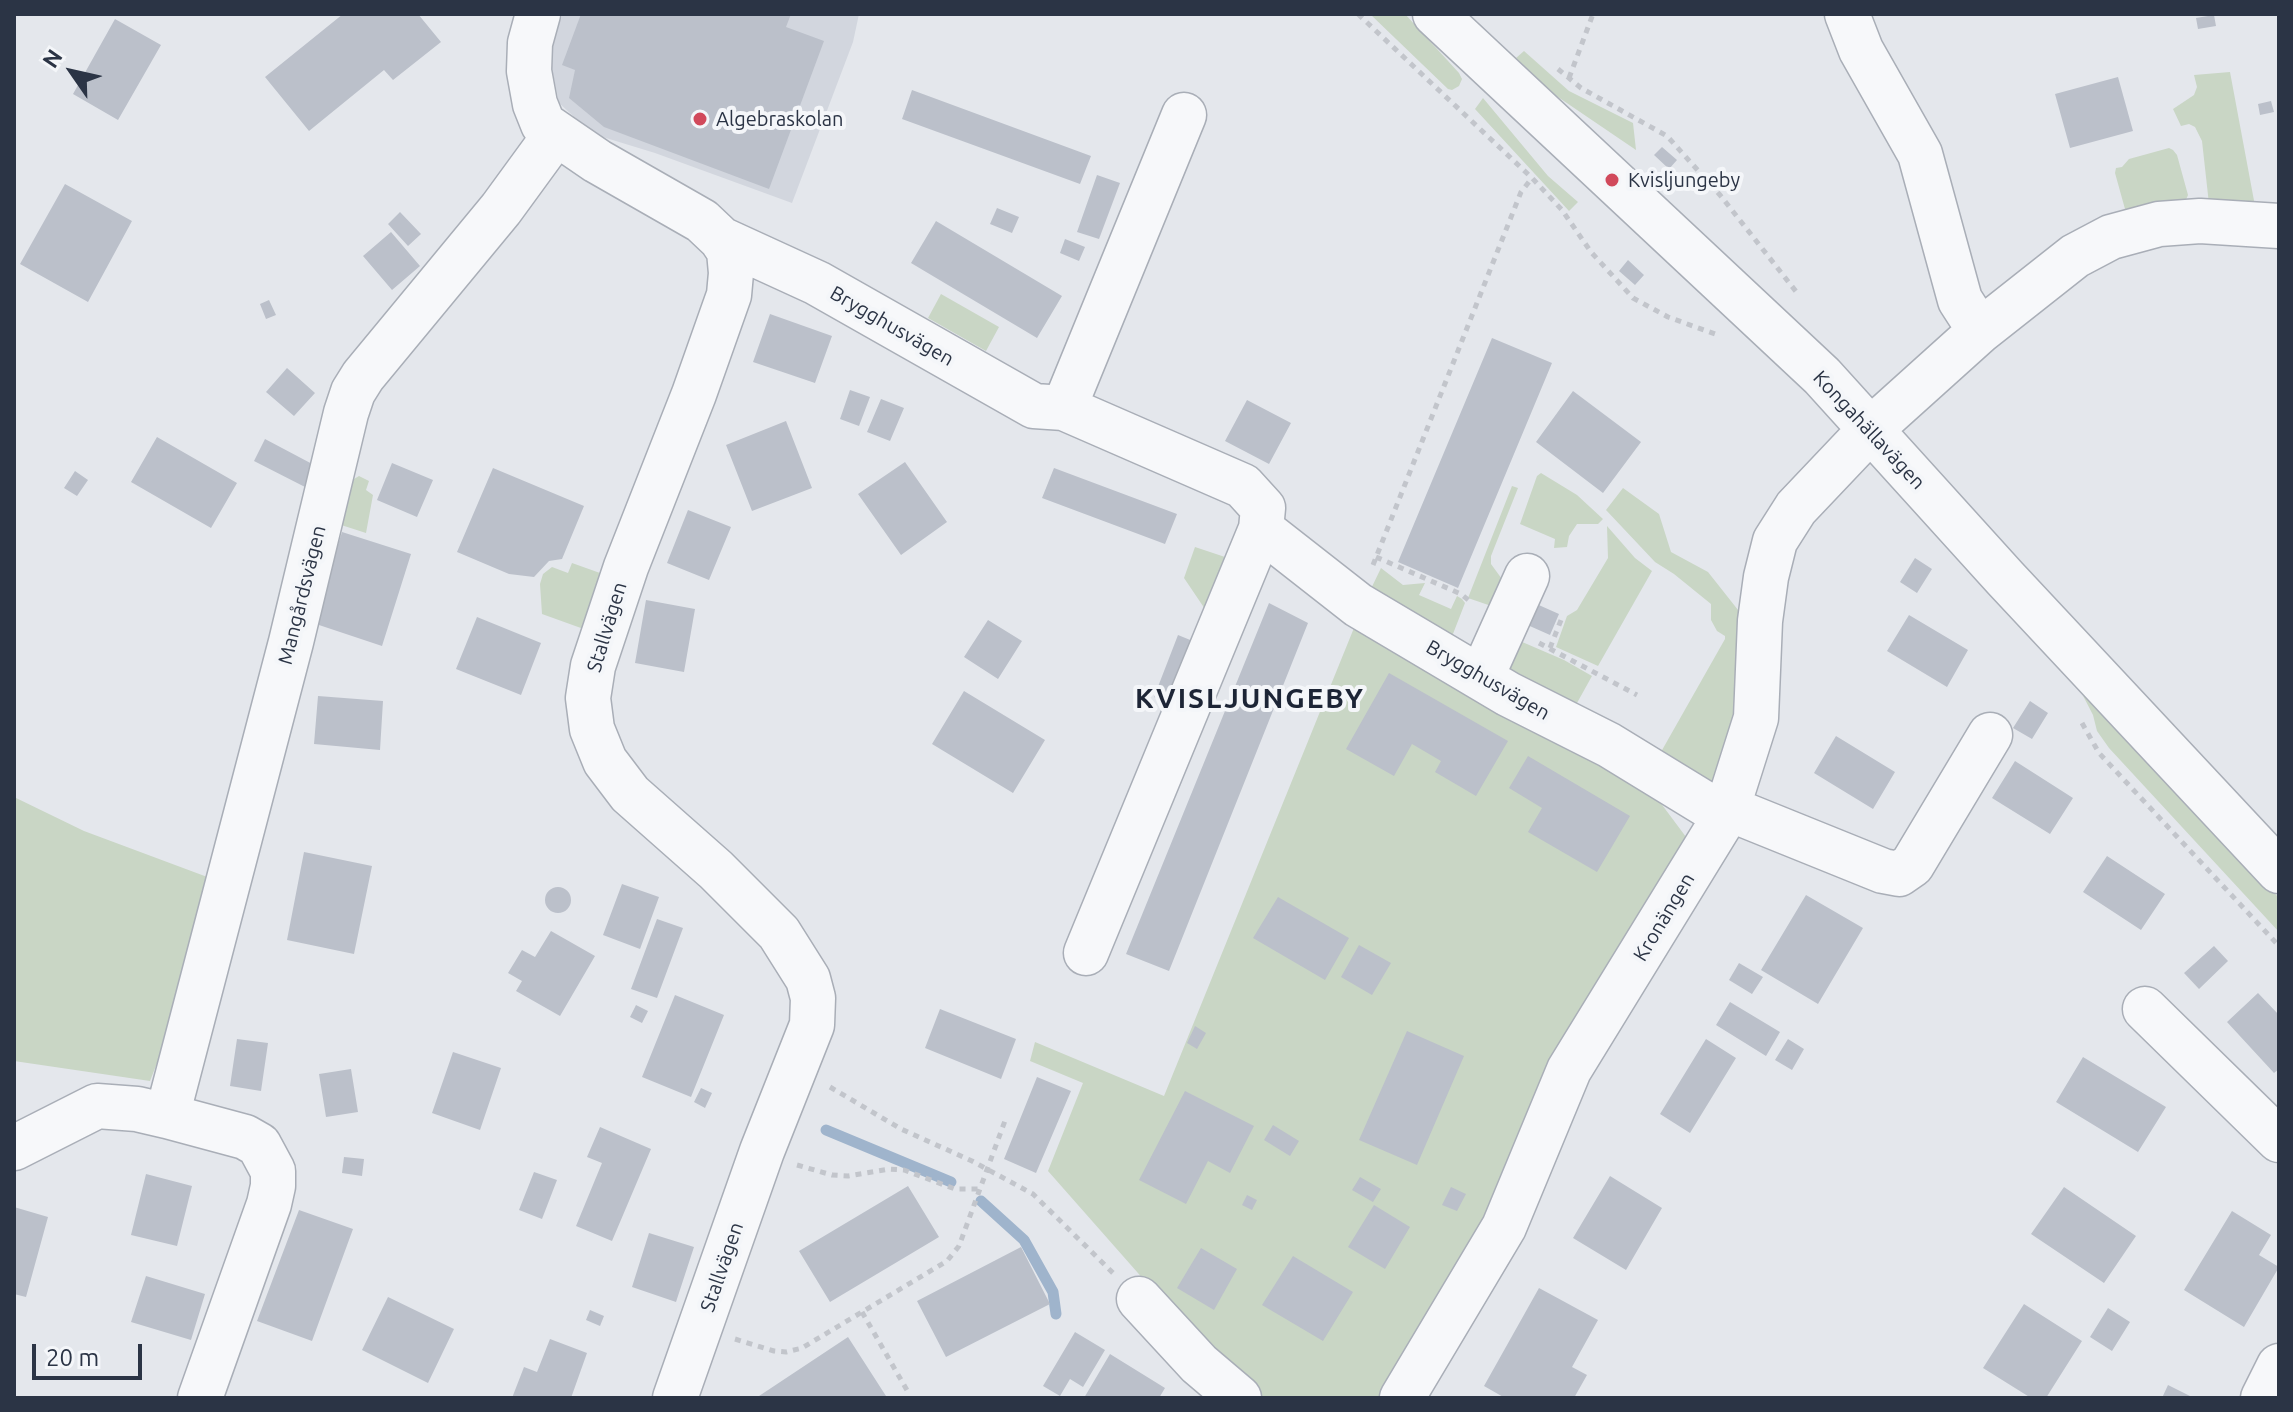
<!DOCTYPE html>
<html>
<head>
<meta charset="utf-8">
<style>
	body { margin:0 }
	#map { position:relative; width:2293px; height:1412px; overflow:hidden; background:#e4e7ec; font-family:Ubuntu,sans-serif }
	canvas { display:block }
	.frame { position:absolute; inset:0; border:16px solid #2b3445; pointer-events:none }
	.north { position:absolute; left:32px; top:32px; width:80px; height:80px; -webkit-text-stroke:6px #f4f6f9; paint-order:stroke; rotate:304deg; font-size:22px; font-weight:700; line-height:32px; text-align:center; color:#2b3445 }
	.north::after { content:''; display:block; margin:auto; width:28px; height:36px; background:#2b3445; clip-path:polygon(50% 0,100% 100%,50% 72%,0 100%) }
	.scale { position:absolute; left:32px; top:1344px; width:110px; height:36px; box-sizing:border-box; border:4px solid #2b3445; border-top:0; padding-left:10px; font-size:24px; line-height:28px; white-space:nowrap; color:#2b3445; -webkit-text-stroke:6px #f4f6f9; paint-order:stroke }
</style>
</head>
<body>
<div id="map">
<canvas width="2293" height="1412"></canvas>
<div class="frame"></div>
<div class="north">N</div>
<div class="scale">20 m</div>
</div>
<script>
const g = document.querySelector('canvas').getContext('2d');
g.lineJoin = 'round';
function fill(path, color) { g.fillStyle = color; g.fill(path, 'evenodd'); }
const toPath = rows => new Path2D(rows.map(r => 'M' + r).join(''));
function trace(path, color, width, dash) { g.strokeStyle = color; g.lineWidth = width; g.lineCap = dash ? 'butt' : 'round'; g.setLineDash(dash || []); g.stroke(path); }
function drawText(font, color, halo, rows, align = 'center') {
  g.font = font + ' Ubuntu,sans-serif'; g.lineWidth = 8; g.setLineDash([]); g.textBaseline = 'middle'; g.strokeStyle = halo; g.fillStyle = color; for (const [text, x, y, turn = 0] of rows) {
    g.save(); g.translate(x, y); g.rotate((+turn || 0) * Math.PI / 180); g.textAlign = isNaN(turn) ? turn : align; if (halo) g.strokeText(text, 0, 0); g.fillText(text, 0, 0); g.restore();
  }
}
fill(toPath([
	[563,14,859,14,853,42,792,203,655,153,593,134,559,103,548,49]
]), '#d2d6de');
fill(toPath([
	[1370,14,1405,14,1459,73,1462,79,1459,86,1452,90,1448,89],
	[1524,51,1569,91,1633,123,1636,150,1555,95,1516,58],
	[2230,72,2255,206,2209,204,2202,141,2195,127,2189,124,2181,126,2173,109,2194,95,2197,87,2194,75],
	[1483,98,1548,176,1578,202,1569,211,1475,109],
	[2169,148,2173,150,2177,155,2188,195,2185,202,2125,209,2115,173,2116,168,2122,167,2129,159],
	[941,294,999,327,986,351,928,318],
	[1541,473,1577,495,1603,519,1598,524,1577,524,1569,536,1567,547,1554,548,1555,539,1520,524,1537,476],
	[359,476,369,481,366,490,373,495,366,533,335,523,349,482],
	[1512,486,1518,488,1491,556,1491,564,1507,586,1500,609,1468,598],
	[1623,488,1659,514,1671,552,1708,572,1742,615,1734,763,1711,785,1657,759,1725,639,1725,636,1717,631,1711,620,1711,604,1674,574,1655,562,1606,510],
	[1607,526,1635,558,1652,571,1598,666,1556,647,1567,616,1577,610,1608,558],
	[1195,547,1228,558,1207,612,1184,578],
	[572,563,600,573,609,585,592,632,542,614,540,584,543,574,552,567,568,573],
	[1381,568,1403,585,1425,583,1419,595,1451,609,1457,596,1462,599,1465,603,1451,639,1368,595],
	[1356,623,1651,790,1689,841,1390,1398,1257,1398,1197,1340,1048,1171,1083,1083,1030,1061,1035,1042,1164,1096],
	[1513,638,1564,660,1592,676,1572,712,1499,672],
	[2078,686,2093,698,2279,898,2279,932,2109,748,2097,731,2093,715],
	[14,797,84,831,218,881,171,1027,150,1081,14,1061]
]), '#c9d6c5');
trace(toPath([
	[826,1130,951,1182],
	[981,1201,1024,1240,1053,1292,1056,1314]
]), '#9fb4cc', 11);
fill(toPath([
	[343,14,418,14,441,42,393,80,384,70,309,131,265,77],
	[581,14,791,14,786,27,824,41,769,189,604,127,569,98,575,70,562,65],
	[2214,15,2216,26,2198,29,2196,18],
	[115,19,161,45,118,120,73,94],
	[2118,77,2133,131,2070,148,2055,94],
	[912,90,1091,156,1080,184,902,119],
	[2271,101,2274,112,2260,115,2258,104],
	[1662,147,1677,160,1669,169,1654,155],
	[1097,175,1120,183,1099,239,1077,232],
	[65,184,132,221,88,302,20,264],
	[997,208,1019,217,1012,233,990,224],
	[400,212,421,234,408,246,388,224],
	[936,221,1062,296,1037,338,911,263],
	[391,232,420,266,392,290,363,256],
	[1065,239,1085,247,1079,261,1060,253],
	[1628,260,1644,275,1635,285,1619,271],
	[269,300,276,315,266,319,260,304],
	[770,314,832,336,815,383,753,362],
	[1492,338,1552,363,1458,588,1398,562],
	[287,368,315,393,294,416,266,392],
	[850,390,870,397,859,426,840,419],
	[1573,391,1641,442,1603,493,1536,442],
	[881,399,904,408,890,441,867,432],
	[1247,400,1291,423,1269,464,1225,441],
	[786,421,812,488,752,511,726,445],
	[157,437,237,483,211,528,131,482],
	[265,439,316,466,305,487,254,461],
	[905,462,947,522,901,555,858,494],
	[392,463,433,480,417,517,377,500],
	[493,468,584,506,562,559,549,561,534,577,509,574,457,552],
	[1054,468,1177,514,1165,544,1042,498],
	[75,471,88,480,77,496,64,488],
	[688,510,731,527,709,580,667,563],
	[342,532,411,554,382,646,313,623],
	[1915,558,1932,569,1917,593,1900,582],
	[646,600,695,609,684,672,635,663],
	[1532,602,1559,614,1550,635,1523,623],
	[1269,603,1308,623,1169,971,1126,954],
	[1909,615,1968,650,1947,687,1887,651],
	[477,617,541,643,521,695,456,669],
	[988,620,1022,641,998,679,964,657],
	[1178,635,1200,644,1176,706,1154,697],
	[1389,673,1508,741,1476,796,1435,772,1441,761,1412,744,1394,776,1346,749],
	[964,691,1045,740,1013,793,932,744],
	[318,696,383,701,380,750,314,744],
	[2030,701,2048,713,2032,739,2013,728],
	[1836,736,1895,772,1873,809,1814,773],
	[1528,756,1630,816,1597,872,1528,832,1542,808,1509,788],
	[2015,761,2073,798,2050,834,1992,798],
	[304,852,372,866,354,954,287,940],
	[2107,856,2165,894,2141,930,2083,892],
	[622,884,659,897,640,949,603,935],
	'545 900a13 13 0 1 1 26 0a13 13 0 1 1-26 0Z',
	[1806,895,1863,928,1818,1004,1761,970],
	[1278,897,1349,938,1325,980,1253,938],
	[657,919,683,928,657,998,631,989],
	[551,931,595,956,560,1016,516,991,522,981,508,973,522,950,535,957],
	[1359,945,1391,963,1372,995,1341,977],
	[2214,946,2228,961,2199,989,2184,973],
	[1739,963,1763,977,1752,994,1729,980],
	[2258,993,2279,1015,2279,1069,2274,1073,2227,1022],
	[675,995,724,1015,691,1097,642,1077],
	[1730,1002,1780,1032,1766,1056,1716,1025],
	[636,1005,648,1011,642,1023,630,1017],
	[940,1009,1016,1039,1001,1079,925,1048],
	[1195,1026,1206,1033,1197,1049,1187,1043],
	[1407,1031,1464,1056,1417,1165,1359,1140],
	[237,1039,268,1043,261,1091,230,1086],
	[1706,1039,1736,1058,1690,1133,1660,1114],
	[1788,1039,1804,1049,1792,1070,1775,1060],
	[453,1052,501,1068,480,1130,432,1113],
	[2083,1057,2166,1107,2138,1152,2056,1102],
	[351,1069,358,1112,326,1117,319,1074],
	[1037,1077,1071,1091,1036,1173,1004,1159],
	[701,1088,712,1093,705,1108,694,1102],
	[1185,1091,1254,1126,1230,1173,1208,1161,1186,1204,1139,1180],
	[1273,1125,1299,1141,1290,1156,1264,1140],
	[600,1127,651,1149,612,1241,576,1226,602,1163,587,1157],
	[344,1157,364,1159,362,1176,342,1173],
	[534,1172,557,1180,542,1219,519,1210],
	[146,1174,192,1186,177,1246,131,1235],
	[1610,1176,1662,1208,1626,1270,1573,1238],
	[1360,1177,1381,1189,1373,1202,1352,1190],
	[908,1186,939,1237,830,1302,799,1251],
	[1451,1187,1466,1194,1457,1211,1442,1205],
	[2064,1187,2136,1236,2104,1283,2031,1234],
	[1247,1195,1257,1200,1252,1210,1242,1205],
	[1374,1205,1410,1227,1385,1269,1348,1247],
	[14,1207,48,1217,26,1297,14,1294],
	[299,1210,353,1229,312,1341,257,1321],
	[2232,1211,2271,1235,2259,1255,2279,1267,2244,1327,2184,1290],
	[649,1233,694,1247,676,1302,632,1287],
	[1021,1247,1050,1304,946,1357,917,1301],
	[1201,1248,1237,1269,1214,1310,1177,1288],
	[1293,1256,1353,1292,1323,1341,1262,1305],
	[146,1276,205,1294,191,1340,131,1322],
	[1539,1288,1598,1320,1572,1367,1587,1375,1574,1398,1505,1398,1484,1386],
	[388,1297,454,1329,428,1383,362,1350],
	[2024,1304,2082,1341,2046,1398,2031,1398,1983,1368],
	[2108,1308,2130,1322,2112,1351,2090,1337],
	[590,1310,604,1316,600,1326,586,1320],
	[1075,1332,1105,1350,1083,1387,1070,1379,1060,1396,1043,1386],
	[848,1337,886,1396,883,1398,756,1398],
	[550,1339,587,1353,571,1398,512,1398,524,1367,537,1372],
	[1110,1354,1165,1388,1159,1398,1084,1398],
	[2168,1385,2194,1398,2162,1398]
]), '#bbc0ca');
const minor = toPath([
	[538,14,530,43,529,71,535,104,543,124,597,161,702,221,721,239,729,251,731,273,729,295,694,394,626,567,593,666,588,698,592,729,605,761,630,794,716,870,779,933,808,979,813,998,812,1025,762,1151,675,1398],
	[1435,14,1822,376,2005,578,2279,871],
	[1847,14,1861,50,1920,154,1960,300,1980,331],
	[721,239,817,283,1034,406,1064,408,1243,486,1263,508,1261,529,1358,605,1508,694,1609,745,1725,816],
	[1064,408,1184,115],
	[1481,678,1527,576],
	[1727,808,1883,871,1899,874,1912,865,1990,735],
	[1086,953,1261,529],
	[2145,1009,2279,1140],
	[14,1148,97,1106,137,1109,167,1116],
	[1139,1299,1199,1364,1239,1398],
	[200,1398,269,1204,273,1186,273,1171,259,1145,245,1137,167,1116,291,642,346,413,353,392,363,376,501,209,555,135],
	[1402,1398,1504,1227,1569,1070,1725,816,1756,718,1760,621,1766,577,1775,541,1796,508,1870,430,1980,331,2075,256,2111,237,2159,224,2200,221,2279,226],
	[2263,1398,2279,1366]
]);
trace(minor, '#a9aeb7', 47);
trace(toPath([
	[1358,14,1532,178,1562,210,1591,252,1633,298,1668,317,1715,334],
	[1558,69,1581,88,1667,136,1720,195,1798,294],
	[1569,78,1593,14],
	[1376,557,1461,594,1472,603],
	[1373,565,1521,192,1532,178],
	[1539,643,1637,695],
	[1550,648,1563,615],
	[2082,723,2099,753,2279,946],
	[830,1087,901,1129,972,1161,1033,1194,1113,1273],
	[797,1165,832,1175,848,1176,889,1169,904,1170,955,1189,979,1189],
	[862,1312,908,1392],
	[735,1339,774,1351,786,1352,802,1348,947,1261,959,1246,1006,1118]
]), '#c2c5cb', 5, [6, 6]);
trace(minor, '#f7f8fa', 44);
for (const [x, y, r, color] of [
	[700,119,8,"#d1495b"],
	[1612,180,8,"#d1495b"]
]) { const dot = new Path2D(); dot.arc(x, y, r, 0, 2 * Math.PI); g.fillStyle = color; g.fill(dot); trace(dot, '#f4f6f9', 3); }
drawText('20px', '#2b3445', '#f4f6f9', [
	["Algebraskolan",716,119],
	["Kvisljungeby",1628,180]
], 'left');
drawText('20px', '#2b3445', '#f4f6f9', [
	["Brygghusvägen",892,326,30],
	["Kongahällavägen",1869,430,47],
	["Mangårdsvägen",302,595,-76],
	["Stallvägen",607,627,-73],
	["Brygghusvägen",1488,680,30],
	["Kronängen",1664,917,-59],
	["Stallvägen",722,1267,-71]
]);
g.letterSpacing = '2px';
drawText('bold 28px', '#1d2536', '#f4f6f9', [
	["KVISLJUNGEBY",1250,699]
]);
g.letterSpacing = '0px';
</script>
</body>
</html>
